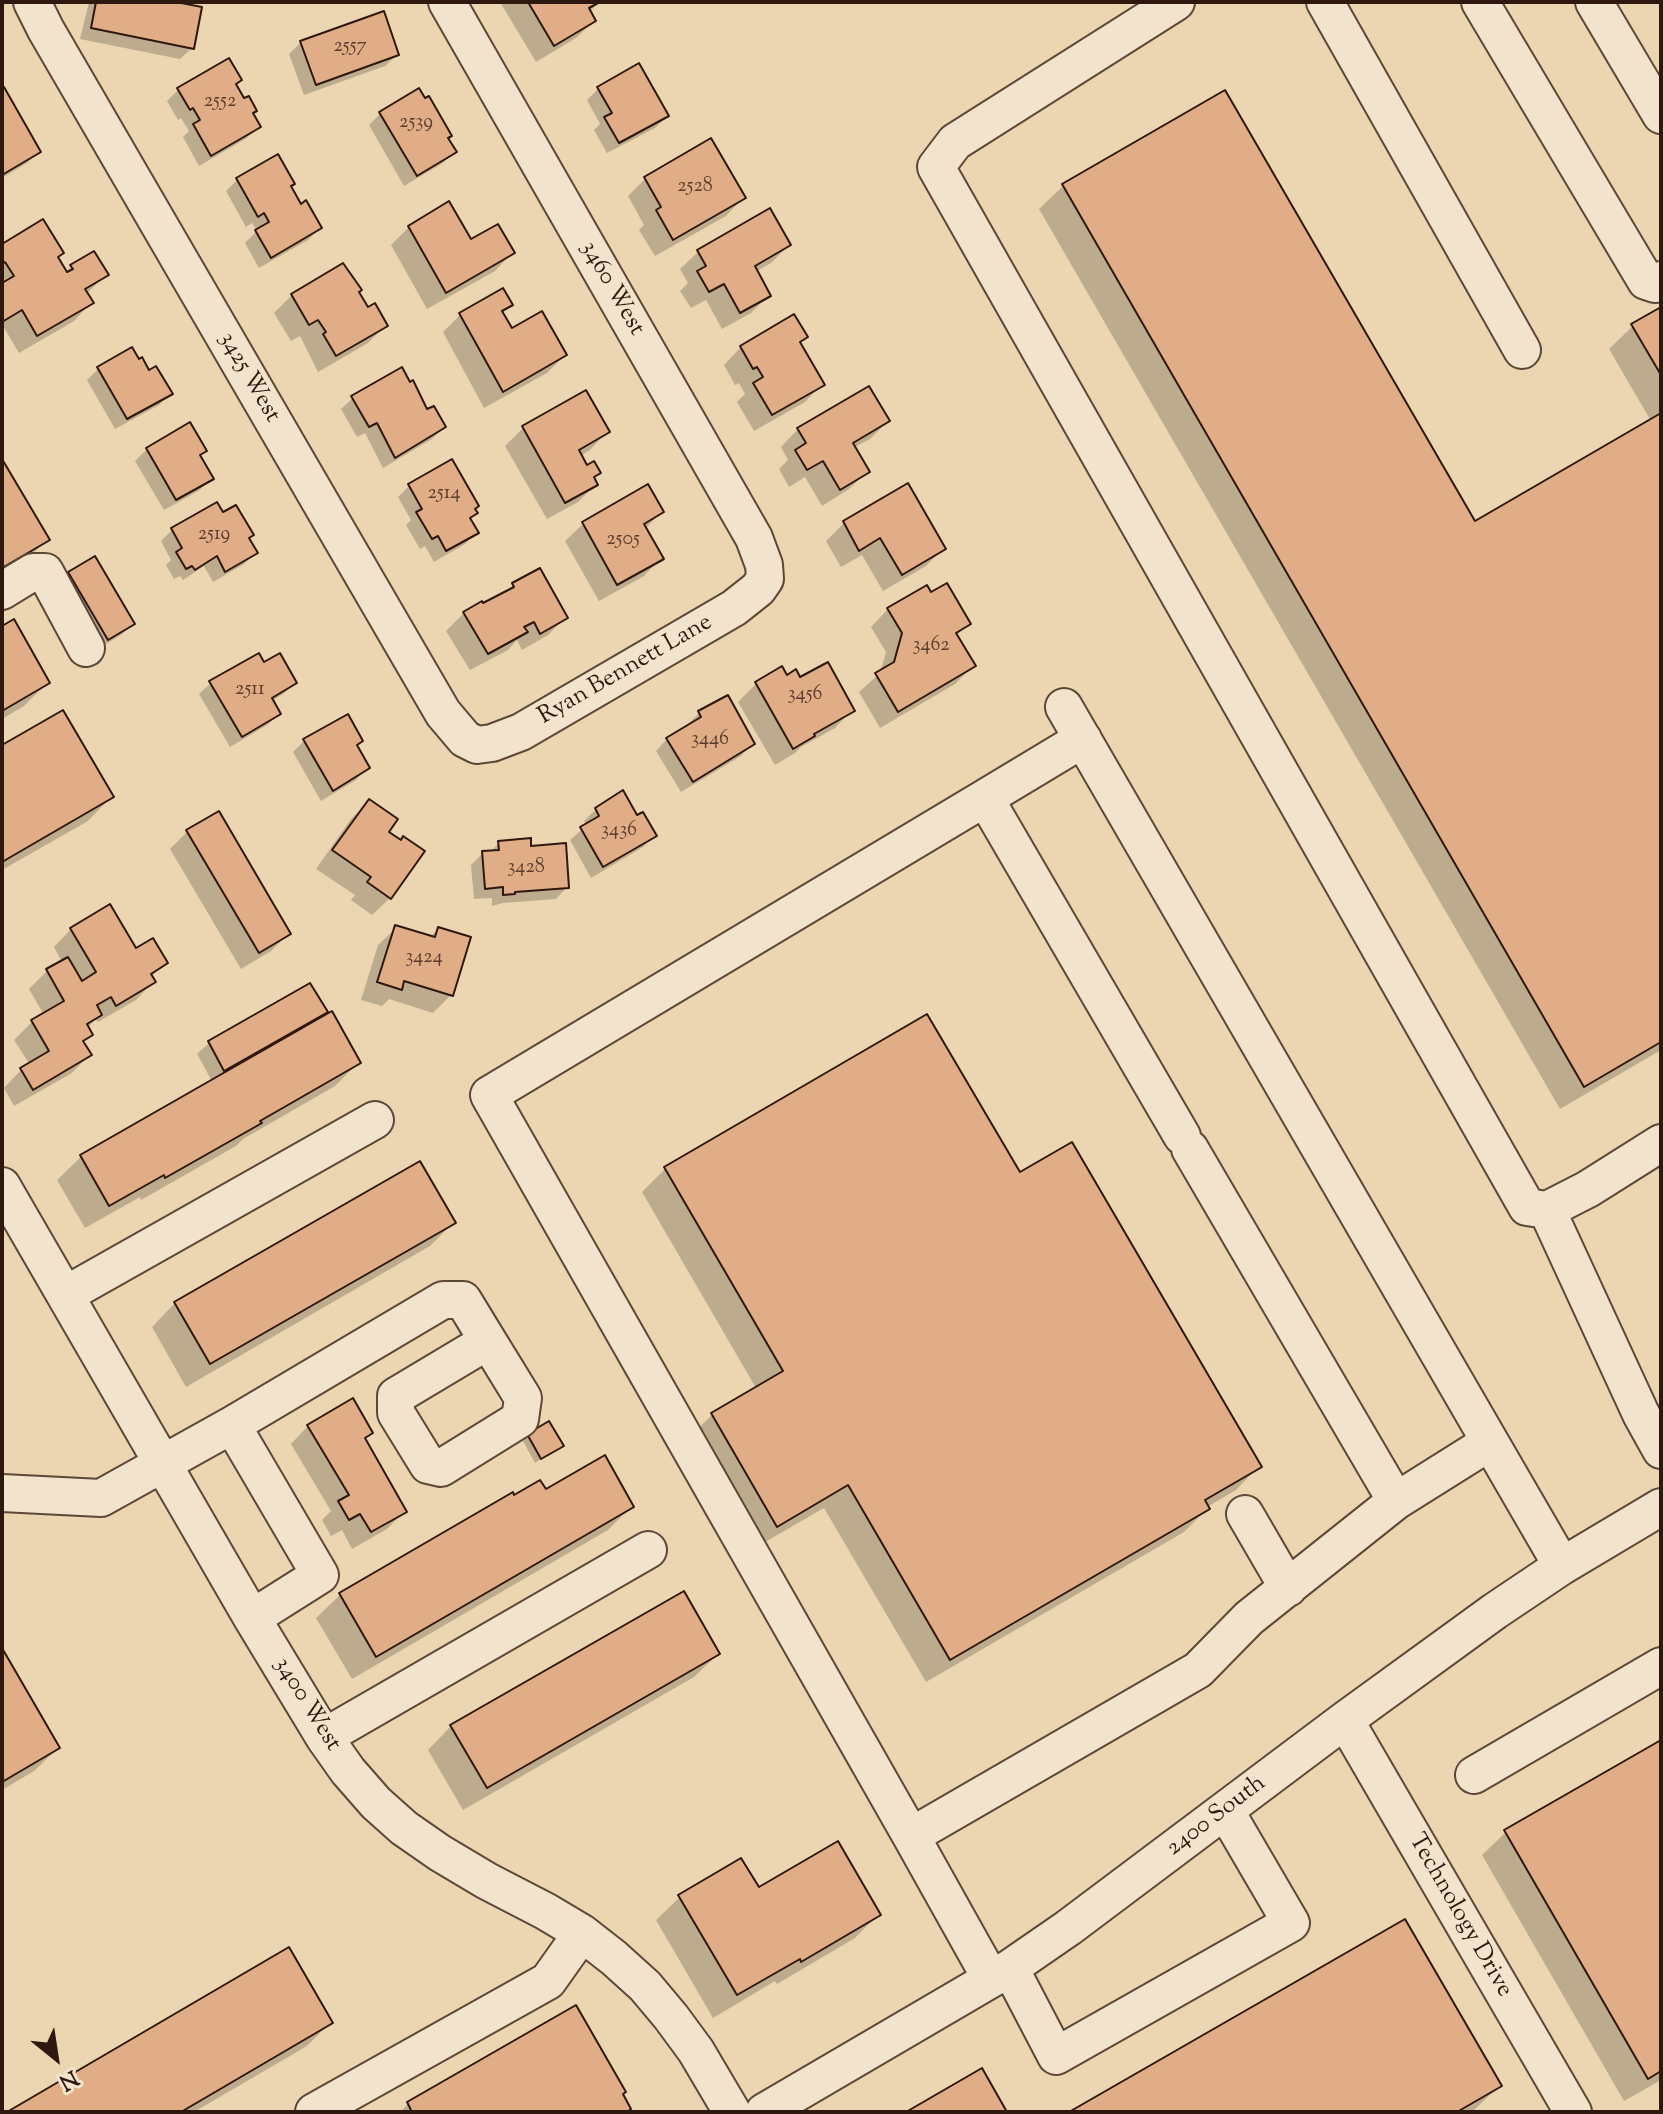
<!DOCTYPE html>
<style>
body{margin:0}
#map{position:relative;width:1663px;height:2114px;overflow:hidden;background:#ebd6b1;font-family:"Sorts Mill Goudy",serif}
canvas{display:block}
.frame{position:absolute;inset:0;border:4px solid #2e170e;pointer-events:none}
.north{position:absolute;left:16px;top:2018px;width:80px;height:80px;-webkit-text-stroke:6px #f2e4cc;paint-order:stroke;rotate:150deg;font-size:22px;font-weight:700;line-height:32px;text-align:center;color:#2e170e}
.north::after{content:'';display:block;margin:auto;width:28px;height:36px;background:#2e170e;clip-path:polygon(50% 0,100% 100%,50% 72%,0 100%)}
</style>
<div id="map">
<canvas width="1663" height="2114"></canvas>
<div class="frame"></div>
<div class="north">N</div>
</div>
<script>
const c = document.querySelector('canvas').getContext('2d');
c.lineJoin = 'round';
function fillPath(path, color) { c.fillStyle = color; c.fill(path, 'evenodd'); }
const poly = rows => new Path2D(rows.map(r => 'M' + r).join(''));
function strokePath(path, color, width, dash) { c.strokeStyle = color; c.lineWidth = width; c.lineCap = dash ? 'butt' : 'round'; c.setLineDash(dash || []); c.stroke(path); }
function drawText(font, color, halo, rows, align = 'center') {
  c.font = font + ' "Sorts Mill Goudy",serif'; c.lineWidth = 7; c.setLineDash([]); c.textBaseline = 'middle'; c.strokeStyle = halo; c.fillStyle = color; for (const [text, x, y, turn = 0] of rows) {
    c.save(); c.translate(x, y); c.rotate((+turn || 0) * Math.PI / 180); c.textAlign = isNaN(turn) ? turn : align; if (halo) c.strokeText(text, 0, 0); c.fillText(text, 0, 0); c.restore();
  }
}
const shadow = poly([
 [89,2,167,2,192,48,180,59,80,39],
 [500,2,599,2,589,12,594,21,576,38,536,62],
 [301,42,397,55,385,66,304,95,289,54],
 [234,85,259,126,247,138,199,166,183,137,189,131,181,118,178,120,167,101,178,90],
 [598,89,667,116,655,128,607,153,594,130,600,124,587,100],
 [2,90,38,152,27,163,2,178],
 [1224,93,1474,524,1651,421,1609,349,1633,326,1661,309,1661,1050,1560,1109,1039,209,1063,186],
 [424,101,454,152,443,163,404,186,369,125,380,114],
 [645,179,743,198,726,216,655,256,639,230,644,225,628,196],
 [237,180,289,187,300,206,320,228,308,240,259,268,245,243,257,231,252,223,246,227,226,191],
 [409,227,470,242,512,253,495,271,427,309,391,245],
 [789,245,771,263,755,272,769,295,751,313,722,329,706,300,691,308,680,291,688,283,680,269,698,252],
 [2,246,56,258,65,273,71,267,94,254,106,275,86,294,91,303,74,321,19,353,3,326,2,327],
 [292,295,367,310,385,326,368,343,318,372,300,336,291,341,274,313],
 [511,304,502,313,511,330,565,355,547,373,484,408,443,332,461,314],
 [805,337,799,344,822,384,805,402,754,431,737,402,745,394,739,383,735,385,724,365,741,347],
 [99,368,148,373,170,394,159,405,115,429,87,380],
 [585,393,607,432,590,450,580,456,586,468,599,473,593,479,596,484,578,502,547,519,505,446,523,428],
 [353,398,427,412,444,427,432,439,383,468,365,433,357,437,341,409],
 [888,421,870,439,853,448,867,472,849,489,822,506,805,477,789,487,779,469,788,460,781,447,798,429],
 [189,425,204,451,199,457,211,478,200,490,164,510,135,461,147,449],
 [2,462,47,539,24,563,2,575],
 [409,486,473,510,468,519,476,533,465,544,434,562,425,546,420,549,406,525,411,520,398,497],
 [647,487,662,511,645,529,661,558,644,576,599,601,565,541,583,524],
 [844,523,943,549,926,566,883,591,862,555,841,567,826,541],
 [172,530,247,539,255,553,244,564,213,582,204,566,183,580,180,576,174,579,166,565,171,560,161,541],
 [69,574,132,624,121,635,96,650,58,585],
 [513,585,566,617,548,635,522,650,517,640,508,650,470,670,446,631,464,613,483,606,504,594],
 [930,595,968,624,956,636,973,666,955,684,880,728,859,692,880,673,886,652,871,627,888,609],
 [2,628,48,682,24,706,2,719],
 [264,665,295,683,283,694,272,701,279,714,267,725,230,747,199,694,211,683],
 [781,669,786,677,799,680,852,710,835,728,801,747,795,753,775,765,738,702,756,684],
 [699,713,752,744,741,756,681,792,656,751,667,739,689,726,688,724],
 [304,741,356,746,367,768,356,780,321,801,293,752],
 [2,748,111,797,88,821,2,870],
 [369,801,386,832,390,898,372,915,351,900,355,895,316,869,351,819],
 [596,809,637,818,655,835,643,847,591,878,570,840,587,825,584,821],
 [187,832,289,933,271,951,241,969,170,849],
 [499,843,529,848,567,887,556,899,503,903,492,906,492,898,474,899,471,865,483,853,489,853],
 [396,928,430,937,438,929,451,995,433,1013,389,999,382,1006,361,1000,378,945],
 [71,929,165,963,151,977,153,982,136,1000,98,1022,96,1019,87,1028,91,1035,82,1043,89,1055,72,1073,14,1106,4,1088,21,1070,30,1065,14,1040,32,1022,44,1015,29,989,47,971,62,962,54,947],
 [310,985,325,1012,316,1020,359,1062,335,1086,243,1139,236,1146,141,1200,140,1197,85,1228,57,1180,81,1157,212,1081,197,1054,209,1043],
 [665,1169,1019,1175,1259,1466,1236,1490,1207,1507,1208,1508,1184,1532,926,1682,824,1508,753,1549,688,1438,712,1415,756,1388,642,1192],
 [453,1223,430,1246,186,1387,152,1327,175,1303],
 [549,1424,561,1445,535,1463,523,1441],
 [308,1426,371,1432,364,1439,405,1511,387,1529,352,1549,342,1530,331,1536,322,1520,331,1511,291,1444],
 [545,1492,632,1506,608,1530,352,1679,316,1618,340,1595,512,1495],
 [2,1652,58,1748,34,1771,2,1790],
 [718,1654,694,1677,463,1810,428,1750,451,1726],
 [1661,1742,1661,2080,1624,2101,1482,1855,1506,1832],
 [758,1890,878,1915,855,1938,777,1984,775,1981,713,2018,656,1920,680,1897],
 [575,2008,620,2094,626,2112,400,2112,408,2104],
 [331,2022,307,2046,194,2112,11,2112],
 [1499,2086,1472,2112,1073,2112]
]);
const building = poly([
 [96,2,176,2,202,7,194,49,91,28,96,2],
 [528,2,600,2,589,8,596,21,554,46,528,2],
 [384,11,399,55,316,85,300,41,384,11],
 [229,58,242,80,236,84,244,98,249,96,257,111,253,113,261,127,211,156,193,124,200,120,193,108,190,110,177,88,229,58],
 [639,63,669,116,619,143,604,117,612,113,597,87,639,63],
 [4,87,41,152,2,175,2,88,4,87],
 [419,88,425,98,429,96,452,136,448,138,457,152,417,176,379,112,419,88],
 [1225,90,1475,521,1661,413,1661,1042,1584,1087,1062,184,1225,90],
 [711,138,746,198,673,240,656,210,661,207,644,177,711,138],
 [278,154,295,184,291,186,301,204,306,200,322,228,271,258,255,230,269,222,264,213,258,217,236,178,278,154],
 [449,201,471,239,498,224,515,253,446,293,408,226,449,201],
 [770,208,791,245,755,266,771,296,740,313,724,284,709,292,697,271,706,266,697,250,770,208],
 [43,219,64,253,58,257,67,272,73,269,70,265,94,251,109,275,85,289,94,303,37,336,22,310,2,322,2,283,14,276,5,262,2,264,2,244,43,219],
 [343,263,362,290,359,292,368,307,375,303,388,326,336,356,323,334,326,332,318,320,309,325,291,294,343,263],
 [503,288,513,305,502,311,512,328,542,311,567,355,503,392,459,313,503,288],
 [1661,307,1661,375,1631,324,1661,307],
 [794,314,808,337,800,342,825,385,772,415,753,383,763,377,757,367,753,369,740,346,794,314],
 [132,347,139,359,142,357,149,370,156,366,173,394,127,419,97,367,132,347],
 [402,367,410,382,413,380,427,409,434,406,446,427,395,458,377,423,369,427,351,396,402,367],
 [869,386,890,421,853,443,870,472,840,490,823,461,807,470,795,450,806,443,797,428,869,386],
 [586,390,610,432,579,450,587,465,594,461,601,473,594,477,598,485,565,503,522,426,586,390],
 [190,422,207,451,200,455,214,479,176,500,146,448,190,422],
 [2,459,50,540,2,568,2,459],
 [452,459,479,506,475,509,478,513,470,518,479,533,446,551,438,536,432,539,416,512,422,509,408,484,452,459],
 [908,483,946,549,902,575,880,538,859,551,843,521,908,483],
 [648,484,664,512,644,524,664,559,617,585,582,522,648,484],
 [217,502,223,512,236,505,254,535,249,538,258,553,225,572,217,556,195,570,192,566,186,569,176,552,182,548,171,528,217,502],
 [95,556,135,624,108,640,68,572,95,556],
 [540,568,568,618,540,634,534,622,524,627,528,632,488,654,463,612,482,601,483,603,514,587,512,583,540,568],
 [947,583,971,624,956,633,976,666,898,712,875,673,894,662,902,633,887,608,927,585,931,592,947,583],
 [14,619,50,683,2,711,2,626,14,619],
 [259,653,264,662,280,653,297,683,272,698,281,714,242,737,209,681,259,653],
 [828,662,855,711,814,734,815,736,793,749,755,682,782,666,787,675,796,669,800,677,828,662],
 [728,695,755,744,693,782,666,738,701,717,698,711,728,695],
 [63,710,114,797,2,862,2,745,63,710],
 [348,714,363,741,357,745,370,768,333,791,303,739,348,714],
 [623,790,637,815,643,812,657,836,603,867,580,827,599,816,595,808,623,790],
 [369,799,398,819,389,832,401,840,403,836,425,851,391,899,367,882,371,877,332,850,369,799],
 [219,811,291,934,259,953,186,830,219,811],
 [531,838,531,846,566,843,569,888,515,892,515,894,503,895,503,887,485,889,482,851,499,850,498,841,531,838],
 [110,904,136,948,153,938,168,963,151,974,156,982,116,1006,111,997,97,1005,102,1015,87,1024,93,1035,83,1041,92,1055,33,1090,20,1068,49,1051,31,1020,64,1001,46,969,68,957,82,981,96,972,70,928,110,904],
 [395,925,435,937,438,927,471,937,453,996,404,981,402,990,377,982,395,925],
 [310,983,328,1012,224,1071,208,1041,310,983],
 [332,1011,361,1063,260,1121,262,1123,165,1178,164,1175,109,1206,80,1155,332,1011],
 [927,1014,1020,1172,1072,1142,1262,1467,1205,1500,1210,1509,950,1660,848,1485,777,1527,711,1413,783,1371,664,1167,927,1014],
 [420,1161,456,1223,210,1364,174,1302,420,1161],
 [353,1398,373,1433,365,1438,407,1512,371,1532,360,1514,349,1520,338,1501,349,1495,307,1425,353,1398],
 [549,1421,564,1446,541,1459,527,1434,549,1421],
 [605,1455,634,1507,376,1657,339,1593,513,1492,514,1495,540,1480,546,1489,605,1455],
 [684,1591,720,1654,487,1788,450,1725,684,1591],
 [2,1648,60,1748,2,1782,2,1648],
 [1661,1740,1661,2071,1648,2079,1504,1830,1661,1740],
 [838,1841,881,1915,801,1962,800,1959,737,1995,678,1895,741,1858,759,1887,838,1841],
 [1405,1919,1502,2086,1457,2112,1069,2112,1405,1919],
 [289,1947,333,2023,181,2112,7,2112,289,1947],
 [576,2005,626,2092,623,2094,631,2109,627,2112,412,2112,407,2102,576,2005],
 [982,2068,1007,2112,906,2112,982,2068]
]);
const minor = poly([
 [32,2,46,30,443,713,465,739,477,745,492,743,521,732,734,608,758,589,765,579,764,565,754,538,447,2],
 [1176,2,955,142,936,167,1527,1207,1547,1210,1588,1189,1661,1143],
 [1325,2,1522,350],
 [1480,2,1646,281,1655,284,1661,280],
 [1594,2,1661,115],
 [2,591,33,572,45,572,86,648],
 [1064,707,1562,1566],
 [985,798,1083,739],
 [1190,1149,1396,1501,1490,1442],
 [2,1186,252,1618,324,1737,348,1771,376,1803,404,1828,440,1853,487,1881,545,1911,582,1933,614,1958,645,1986,671,2017,696,2051,732,2112],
 [1547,1210,1641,1414,1661,1450],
 [65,1295,375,1120],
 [232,1425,443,1300,463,1300,488,1341,523,1398,520,1419,441,1468,428,1465,396,1413,396,1396,488,1341],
 [2,1493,101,1498,232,1425,320,1575,252,1618],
 [1245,1514,1288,1588],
 [1345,1720,1573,2112],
 [324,1737,648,1550],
 [1474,1775,1661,1666],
 [911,1836,1198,1670,1249,1618,1396,1501],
 [1010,1968,1056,2056,1291,1923,1225,1810],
 [991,1979,911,1836,489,1095,985,798,1182,1136],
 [314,2112,548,1981,582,1933],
 [764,2112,1010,1968,1068,1928,1345,1720,1495,1611,1562,1566,1661,1507]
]);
const numberNames = [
 ["2557",350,48],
 ["2552",220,103],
 ["2539",416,124],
 ["2528",695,188],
 ["2514",444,495],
 ["2519",214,536],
 ["2505",623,541],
 ["3462",931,647],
 ["2511",250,691],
 ["3456",805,696],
 ["3446",710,741],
 ["3436",619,832],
 ["3428",526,869],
 ["3424",424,959]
];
const streetNames = [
 ["3460 West",611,289,60],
 ["3425 West",248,378,60],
 ["Ryan Bennett Lane",626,671,-30],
 ["3400 West",306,1705,58],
 ["2400 South",1217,1817,-37],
 ["Technology Drive",1459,1916,60]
];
fillPath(shadow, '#0003');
fillPath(building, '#e1ad86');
strokePath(building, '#2e170e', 2);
strokePath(minor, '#5d4737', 40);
strokePath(minor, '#f2e4cc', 36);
drawText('20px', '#5b3c2c', null, numberNames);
drawText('24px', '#2e170e', '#f2e4cc', streetNames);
</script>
